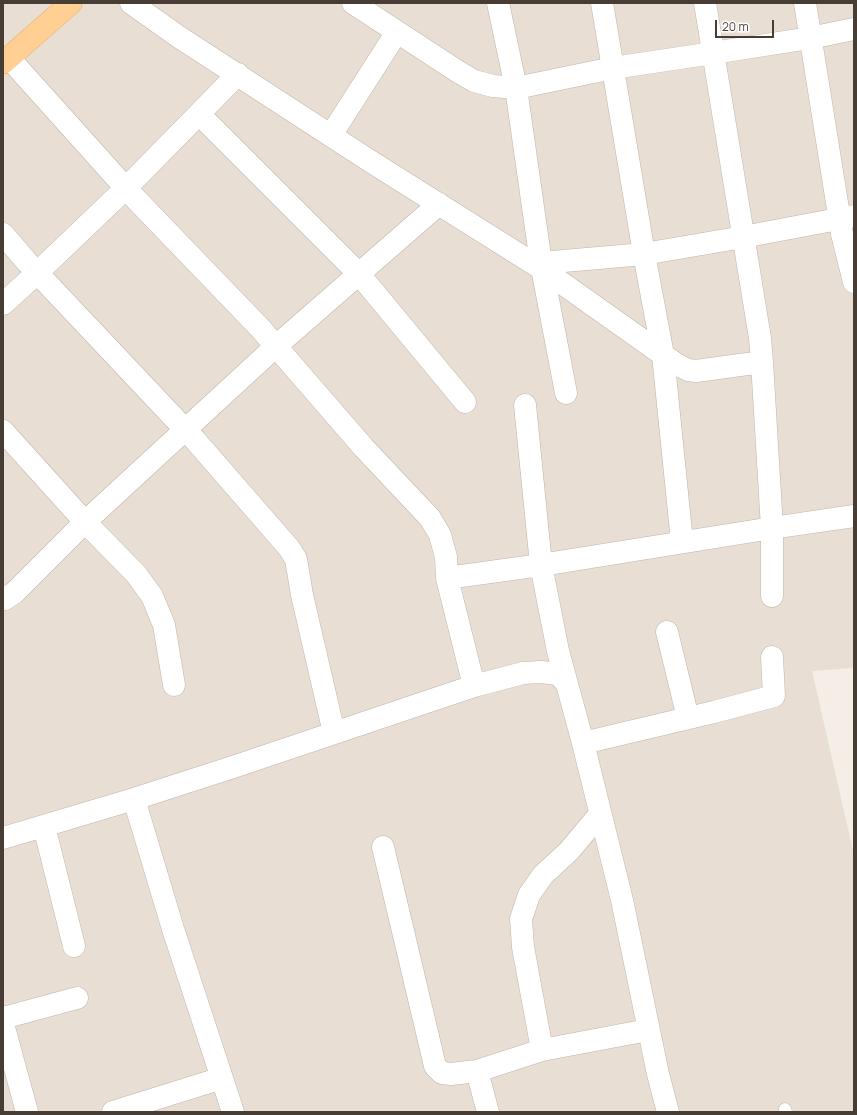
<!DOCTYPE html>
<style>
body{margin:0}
#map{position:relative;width:857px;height:1115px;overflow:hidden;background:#f4eee6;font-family:Manrope,sans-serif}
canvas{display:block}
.frame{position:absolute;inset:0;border:4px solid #473d34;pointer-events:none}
.scale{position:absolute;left:715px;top:20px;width:59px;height:18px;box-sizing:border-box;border:2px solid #473d34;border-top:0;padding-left:5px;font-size:12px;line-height:14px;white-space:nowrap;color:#473d34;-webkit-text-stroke:3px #fff;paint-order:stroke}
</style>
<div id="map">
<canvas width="857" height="1115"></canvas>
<div class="frame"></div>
<div class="scale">20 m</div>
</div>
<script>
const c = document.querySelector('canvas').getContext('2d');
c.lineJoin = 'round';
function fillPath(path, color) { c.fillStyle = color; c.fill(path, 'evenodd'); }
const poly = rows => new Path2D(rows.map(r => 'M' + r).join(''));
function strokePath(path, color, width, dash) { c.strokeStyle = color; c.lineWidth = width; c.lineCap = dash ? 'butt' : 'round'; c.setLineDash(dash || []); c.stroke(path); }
const residential = poly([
 [3,3,854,3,854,668,812,671,854,855,854,1112,3,1112]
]);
const lane = poly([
 [785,1109,786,1112]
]);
const street = poly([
 [131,3,179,37,370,161,542,269,676,364,688,370,696,371,762,362,760,338,705,3],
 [353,3,457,71,474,81,493,86,516,88,613,68,713,53,810,38,854,29],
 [498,3,516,88,541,263,566,393],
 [602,3,644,254,663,355,682,542],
 [805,3,842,234,854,282],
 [9,58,131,194,261,329,364,448,430,518,440,535,446,557,447,578,474,686],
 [199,114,359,274,465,402],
 [331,135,397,32],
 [3,234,27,262,195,440,289,548,296,559,302,595,334,733],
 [541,263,644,254,743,237,854,216],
 [3,304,37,273,126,188,238,74],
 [762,362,772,528,772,596],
 [525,405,541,565,558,651,567,684],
 [3,431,85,522,136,574,152,596,164,625,174,685],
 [447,578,541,565,772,528,854,516],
 [3,599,5,599,14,593,85,522,275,347,439,204],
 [667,632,688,718],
 [583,743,714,712,774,696,772,657],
 [134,799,173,929,233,1112],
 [44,826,74,946],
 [3,838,134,799,233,767,474,686,523,673,541,672,558,674,567,684,583,743,622,900,658,1074,668,1112],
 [383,847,435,1066,442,1073,451,1074,477,1071],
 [3,1018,77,998],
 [3,1024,27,1112],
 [542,1050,523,947,521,919,529,895,543,875,569,851,600,814],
 [113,1112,222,1078],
 [488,1112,477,1071,542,1050,648,1030]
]);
const primary = poly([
 [3,63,71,3]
]);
fillPath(residential, '#e9ded3');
strokePath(lane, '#c0b4a8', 13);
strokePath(street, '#c0b4a8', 23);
strokePath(primary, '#edaa5b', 23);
strokePath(lane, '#fff', 12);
strokePath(street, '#fff', 22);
strokePath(primary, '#ffcf94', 22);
</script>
